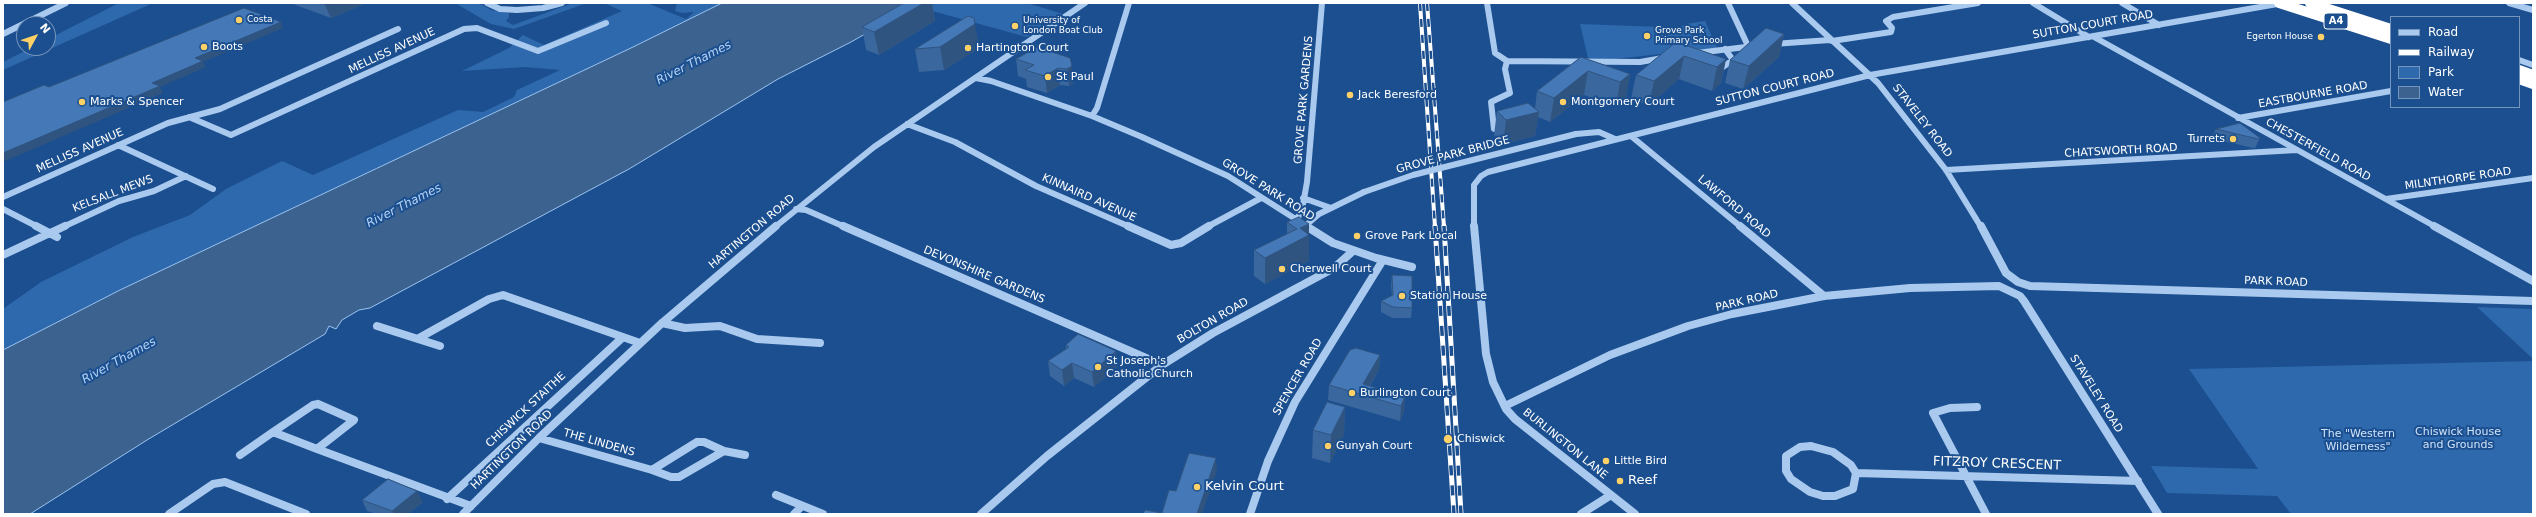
<!DOCTYPE html>
<style>
body{margin:0}
#map{position:relative;width:2536px;height:517px;overflow:hidden;background:#1b4f8f;font-family:"DejaVu Sans",sans-serif}
canvas{display:block}
.frame{position:absolute;inset:0;border:4px solid #fff;pointer-events:none}
.legend{position:absolute;left:2390px;top:16px;width:130px;height:92px;box-sizing:border-box;background:#1b4f8f;border:1px solid #7695bc;margin:0;padding:5px 7px;list-style:none;font-size:12px;color:#fff}
.legend li{display:flex;align-items:center;gap:8px;height:20px}
.legend b{width:20px;border:1px solid #7695bc}
.north{position:absolute;left:16px;top:16px;width:40px;height:40px;box-sizing:border-box;background:#1b4f8f;border:1px solid #7695bc;border-radius:50%;rotate:50deg;font-size:11px;font-weight:700;line-height:16px;text-align:center;color:#fff}
.north::after{content:'';display:block;margin:auto;width:14px;height:18px;background:#ffd166;clip-path:polygon(50% 0,100% 100%,50% 72%,0 100%)}
</style>
<div id="map">
<canvas width="2536" height="517"></canvas>
<div class="frame"></div>
<ul class="legend">
<li><b style="height:5px;background:#a9c9ee"></b>Road</li>
<li><b style="height:5px;background:#fff"></b>Railway</li>
<li><b style="height:11px;background:#2e69ad"></b>Park</li>
<li><b style="height:11px;background:#3c6290"></b>Water</li>
</ul>
<div class="north">N</div>
</div>
<script>
const c = document.querySelector('canvas').getContext('2d');
c.lineJoin = 'round';
function fillPath(path, color) { c.fillStyle = color; c.fill(path, 'evenodd'); }
const poly = rows => new Path2D(rows.map(r => 'M' + r).join(''));
function strokePath(path, color, width, dash) { c.strokeStyle = color; c.lineWidth = width; c.lineCap = dash ? 'butt' : 'round'; c.setLineDash(dash || []); c.stroke(path); }
function drawText(font, color, halo, rows, align = 'center') {
  c.font = font + ' "DejaVu Sans",sans-serif'; c.lineWidth = 4; c.setLineDash([]); c.textBaseline = 'middle'; c.strokeStyle = halo; c.fillStyle = color; for (const [text, x, y, turn = 0] of rows) {
    c.save(); c.translate(x, y); c.rotate((+turn || 0) * Math.PI / 180); c.textAlign = isNaN(turn) ? turn : align; if (halo) c.strokeText(text, 0, 0); c.fillText(text, 0, 0); c.restore();
  }
}
const green = poly([
 [119,3,153,3,3,70,3,62,31,48,48,48,48,39],
 [455,3,479,3,491,10,509,13,509,17,506,21,513,25,573,3,587,3,514,29,491,24],
 [604,3,647,3,686,19,694,12,682,13,675,11,677,3,722,3,633,47,120,290,3,350,3,309,41,282,133,237,190,215,226,189,282,161,313,175,458,110,483,112,514,97,517,90,560,70,525,67,462,71,509,48,523,35,544,45,622,11],
 [919,3,1027,3,1063,14,1027,37,914,6],
 [1705,21,1717,48,1595,61,1588,58,1580,24,1662,27,1665,34,1686,24],
 [2477,307,2533,309,2533,359],
 [2533,361,2533,514,2291,514,2277,496,2167,493,2151,466,2258,469,2189,369]
]);
const water = poly([
 [722,3,919,3,851,42,778,79,629,169,370,308,359,310,342,320,336,329,329,326,325,334,147,440,30,514,3,514,3,350,120,290,633,47,722,3]
]);
const minorFar1 = poly([
 [487,3,500,9,517,10,543,8,562,3],
 [1487,3,1495,53,1507,61,1640,62,1663,58],
 [1728,3,1748,46],
 [1792,3,1878,83,1946,170,1981,227],
 [2033,3,2089,37],
 [2122,3,2159,25],
 [2509,3,2533,10],
 [3,34,66,3],
 [2094,37,2436,227],
 [1832,41,1891,32,1892,28,1886,21,1893,17,1978,3],
 [1773,44,1830,40],
 [1697,53,1754,46],
 [2519,60,2533,65],
 [1717,71,1733,60,1725,49],
 [976,78,991,81,1092,116,1142,137,1228,176,1308,227],
 [1092,116,1097,108,1129,3],
 [189,117,231,135,464,29,477,28,538,51,606,23],
 [2238,118,2391,91],
 [907,124,955,142,1036,186,1130,227],
 [1494,129,1491,102,1510,93,1505,69,1507,61],
 [1576,134,1599,132,1615,139],
 [1631,136,1741,227],
 [118,145,213,189],
 [1946,170,2297,150],
 [3,197,168,123,220,109,398,29],
 [1303,198,1331,208],
 [2386,199,2533,178],
 [3,209,38,227],
 [796,209,806,210,845,227],
 [1296,221,1302,210,1307,182,1322,3],
 [1305,226,1319,214,1364,192],
 [63,227,119,201,154,191,186,176],
 [775,227,874,147,1085,3],
 [1207,227,1261,198],
 [1474,227,1474,185,1481,176,1488,172,1870,75,2283,3]
]);
const minor = poly([
 [36,226,57,237],
 [843,226,1162,365],
 [1128,226,1171,245,1181,243,1209,226],
 [1306,226,1333,243,1376,258,1412,267],
 [1474,226,1486,354,1493,382,1506,409,1515,419,1635,514],
 [1740,226,1824,296],
 [1981,226,2006,273,2018,282,2030,286,2533,301],
 [2434,226,2533,281],
 [3,255,65,226],
 [662,323,685,328,720,326,757,339,820,343],
 [377,326,440,346],
 [419,338,489,299,503,295,640,343],
 [318,404,354,420,317,449,273,432,313,405,318,404],
 [1505,406,1610,355,1688,326,1732,314,1824,296,1910,288,1999,286,2020,296,2024,301,2158,514],
 [1977,407,1950,408,1933,413,1986,514],
 [539,438,652,470],
 [697,442,704,442,724,451,679,477,671,477,652,470,697,442],
 [1811,446,1833,452,1851,465,1856,473,1853,489,1835,496,1823,496,1810,492,1791,479,1786,471,1786,456,1800,447,1811,446],
 [317,449,471,506],
 [724,451,745,455],
 [240,455,273,432],
 [1856,473,2138,481],
 [776,495,823,514],
 [447,499,622,338],
 [169,514,213,484,225,482,306,514],
 [463,514,539,438,662,323,776,226],
 [794,514,802,506],
 [981,514,1047,456,1162,365,1213,333,1334,268,1353,251],
 [1250,514,1268,461,1295,402,1383,260],
 [1581,514,1611,495]
]);
const highway = poly([
 [2279,3,2391,39],
 [2310,3,2391,29],
 [2519,70,2533,75],
 [2519,79,2533,84]
]);
const railFar1 = poly([
 [1420,3,1435,227],
 [1427,3,1444,227]
]);
const rail = poly([
 [1435,226,1454,514],
 [1444,226,1461,514]
]);
const minorBridge = poly([
 [1364,192,1413,175,1576,134]
]);
const wall = poly([
 [290,3,361,3,362,5,331,18],
 [906,3,932,3,935,21,879,55,866,50,862,27],
 [968,16,979,48,944,70,919,72,915,49],
 [1784,34,1779,57,1743,89,1725,83,1730,60],
 [1676,42,1726,59,1721,83,1712,91,1679,79,1649,105,1631,99,1636,75],
 [1581,57,1630,74,1626,98,1616,106,1584,95,1550,122,1538,117,1535,136,1503,144,1494,135,1497,111,1535,108,1537,91],
 [1070,58,1074,83,1069,86,1060,85,1047,93,1027,87,1026,79,1018,76,1016,59],
 [2216,129,2260,138,2255,148,2253,148,2211,138],
 [1287,222,1309,234,1309,261,1265,284,1254,276,1254,250,1287,234],
 [1392,275,1412,308,1411,318,1392,318,1381,312,1381,301,1392,296,1391,285],
 [1066,345,1116,351,1118,366,1094,387,1074,378,1064,386,1050,376,1048,361,1066,349],
 [1380,355,1379,370,1370,386,1405,396,1404,411,1400,421,1328,400,1329,385],
 [1345,407,1344,434,1330,463,1312,458,1313,430],
 [362,500,423,502,408,514,377,514,367,511]
]);
const shadedWall = poly([
 [324,3,361,3,362,5,331,18],
 [924,3,932,3,935,21,879,55,874,32],
 [281,22,283,28,203,62,206,67,160,87,163,93,3,162,3,153,152,83,195,58],
 [975,24,979,48,944,70,940,47],
 [1784,34,1779,57,1743,89,1749,66],
 [1684,56,1679,79,1649,105,1654,81],
 [1726,59,1721,83,1712,91,1717,67],
 [1072,66,1074,83,1069,86,1067,69],
 [1058,68,1060,85,1047,93,1045,76],
 [1588,71,1584,95,1550,122,1554,98],
 [1630,74,1626,98,1616,106,1620,82],
 [1539,112,1535,136,1503,144,1506,120],
 [1309,224,1309,261,1265,284,1265,258,1300,228],
 [1116,351,1118,366,1094,387,1092,372],
 [1380,355,1379,370,1364,395,1363,384],
 [1072,363,1074,378,1064,386,1062,370],
 [1405,396,1404,411,1400,421,1401,406],
 [1345,407,1344,434,1330,463,1331,435],
 [1216,458,1217,471,1202,514,1197,514],
 [417,491,423,502,408,514,394,514,392,511]
]);
const building = poly([
 [906,3,924,3,874,32,862,27,902,4,906,3],
 [244,8,281,22,195,58,203,61,152,83,160,86,3,153,3,102,44,85,49,87,244,8],
 [968,16,974,18,975,24,940,47,915,49,968,16],
 [1766,28,1784,34,1749,66,1730,60,1766,28],
 [1676,42,1726,59,1717,67,1684,56,1654,81,1636,75,1676,42],
 [1037,47,1070,58,1072,66,1067,69,1058,68,1045,76,1025,70,1034,65,1016,59,1037,47],
 [1581,57,1630,74,1620,82,1588,71,1554,98,1537,91,1581,57],
 [1528,103,1539,112,1506,120,1497,111,1528,103],
 [2240,123,2260,138,2258,139,2216,129,2240,123],
 [1299,217,1309,224,1300,228,1309,235,1265,258,1254,250,1297,229,1287,222,1299,217],
 [1392,275,1412,276,1412,308,1393,307,1381,301,1393,295,1392,275],
 [1078,334,1116,351,1092,372,1072,363,1062,370,1048,361,1069,347,1066,345,1078,334],
 [1356,348,1380,355,1363,384,1405,396,1401,406,1329,385,1350,350,1356,348],
 [1327,402,1345,407,1331,435,1313,430,1327,402],
 [1189,453,1216,458,1197,514,1143,514,1145,510,1162,513,1169,490,1176,491,1189,453],
 [388,479,417,491,392,511,362,500,388,479]
]);
const markers = [
 [239,20,4,"#ffd166"],
 [1015,26,4,"#ffd166"],
 [1647,36,4,"#ffd166"],
 [2321,37,4,"#ffd166"],
 [204,47,4,"#ffd166"],
 [968,48,4,"#ffd166"],
 [1048,77,4,"#ffd166"],
 [1350,95,4,"#ffd166"],
 [82,102,4,"#ffd166"],
 [1563,102,4,"#ffd166"],
 [2233,139,4,"#ffd166"],
 [1357,236,4,"#ffd166"],
 [1282,269,4,"#ffd166"],
 [1402,296,4,"#ffd166"],
 [1098,367,4,"#ffd166"],
 [1352,393,4,"#ffd166"],
 [1448,439,5,"#ffd166"],
 [1328,446,4,"#ffd166"],
 [1606,461,4,"#ffd166"],
 [1620,481,4,"#ffd166"],
 [1197,487,4,"#ffd166"]
];
const farPoinames = [
 ["Costa",247,20],
 ["University of",1023,21],
 ["London Boat Club",1023,31],
 ["Grove Park",1655,31],
 ["Primary School",1655,41],
 ["Egerton House",2313,37,"right"]
];
const shields = [
 [2336,21,24]
];
const shieldNames = [
 ["A4",2336,21]
];
const streetNames = [
 ["SUTTON COURT ROAD",2093,25,-10],
 ["MELLISS AVENUE",392,51,-25],
 ["SUTTON COURT ROAD",1775,88,-14],
 ["EASTBOURNE ROAD",2313,95,-10],
 ["GROVE PARK GARDENS",1304,100,-85],
 ["STAVELEY ROAD",1922,121,52],
 ["CHESTERFIELD ROAD",2318,150,29],
 ["MELLISS AVENUE",80,151,-24],
 ["CHATSWORTH ROAD",2121,151,-3],
 ["GROVE PARK BRIDGE",1453,155,-15],
 ["MILNTHORPE ROAD",2458,179,-8],
 ["GROVE PARK ROAD",1268,190,32],
 ["KELSALL MEWS",113,194,-21],
 ["KINNAIRD AVENUE",1089,198,24],
 ["LAWFORD ROAD",1734,207,40],
 ["HARTINGTON ROAD",752,232,-40],
 ["DEVONSHIRE GARDENS",984,275,23],
 ["PARK ROAD",2276,282,2],
 ["PARK ROAD",1747,301,-13],
 ["BOLTON ROAD",1213,321,-30],
 ["SPENCER ROAD",1298,377,-60],
 ["STAVELEY ROAD",2096,394,58],
 ["CHISWICK STAITHE",526,410,-43],
 ["THE LINDENS",599,443,16],
 ["BURLINGTON LANE",1565,444,39],
 ["HARTINGTON ROAD",512,450,-44]
];
const poiNames = [
 ["Boots",212,47],
 ["Hartington Court",976,48],
 ["St Paul",1056,77],
 ["Jack Beresford",1358,95],
 ["Marks & Spencer",90,102],
 ["Montgomery Court",1571,102],
 ["Turrets",2225,139,"right"],
 ["Grove Park Local",1365,236],
 ["Cherwell Court",1290,269],
 ["Station House",1410,296],
 ["St Joseph's",1106,361],
 ["Catholic Church",1106,374],
 ["Burlington Court",1360,393],
 ["Chiswick",1457,439],
 ["Gunyah Court",1336,446],
 ["Little Bird",1614,461]
];
const parkNames = [
 ["Chiswick House",2458,432],
 ["and Grounds",2458,445],
 ["The \"Western",2358,434],
 ["Wilderness\"",2358,447]
];
const waterNames = [
 ["River Thames",694,63,-27],
 ["River Thames",404,206,-27],
 ["River Thames",119,361,-29]
];
const nearStreetnames = [
 ["FITZROY CRESCENT",1997,464,2]
];
const nearPoinames = [
 ["Reef",1628,481],
 ["Kelvin Court",1205,487]
];
fillPath(green, '#2e69ad');
fillPath(water, '#3c6290');
strokePath(water, '#9cc4f0', 1);
strokePath(minorFar1, '#a9c9ee', 6);
strokePath(minor, '#a9c9ee', 8);
strokePath(highway, '#fff', 10);
strokePath(railFar1, '#fff', 4);
strokePath(rail, '#fff', 5);
strokePath(railFar1, '#1b4f8f', 2.5, [8]);
strokePath(rail, '#1b4f8f', 3.5, [10]);
strokePath(minorBridge, '#a9c9ee', 6);
fillPath(wall, '#3a679d');
fillPath(shadedWall, '#305480');
fillPath(building, '#4478b7');
strokePath(building, '#305480', 1);
for (const [x, y, r, color] of markers) { const dot = new Path2D(); dot.arc(x, y, r, 0, 2 * Math.PI); c.fillStyle = color; c.fill(dot); strokePath(dot, '#1b4f8f', 1.5); }
drawText('9px', '#fff', '#1b4f8f', farPoinames, 'left');
for (const [x, y, w] of shields) { const box = new Path2D(); box.roundRect(x - w / 2, y - 8, w, 16, 3); c.fillStyle = '#1b4f8f'; c.fill(box); strokePath(box, '#fff', 1); }
drawText('bold 10px', '#fff', null, shieldNames);
drawText('11px', '#fff', '#1b4f8f', streetNames);
drawText('11px', '#fff', '#1b4f8f', poiNames, 'left');
drawText('11px', '#cfe3fa', '#1b4f8f', parkNames);
drawText('italic 12px', '#b5d3f5', '#1b4f8f', waterNames);
drawText('13px', '#fff', '#1b4f8f', nearStreetnames);
drawText('13px', '#fff', '#1b4f8f', nearPoinames, 'left');
</script>
